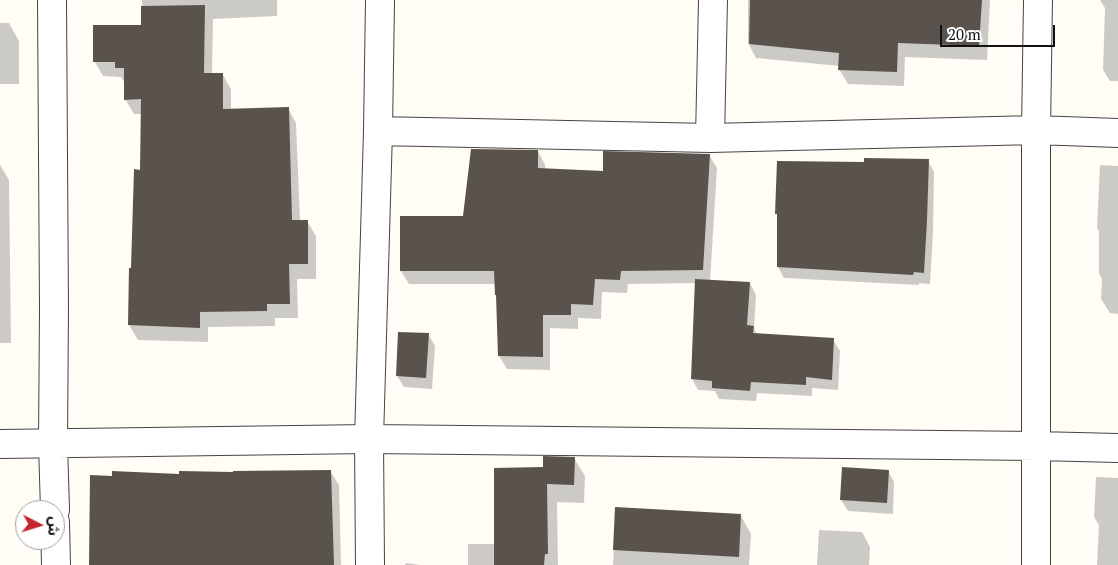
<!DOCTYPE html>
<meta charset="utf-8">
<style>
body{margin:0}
#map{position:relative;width:1118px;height:565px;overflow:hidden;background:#fffdf5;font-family:"PT Serif","Noto Sans Arabic",serif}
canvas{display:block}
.north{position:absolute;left:15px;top:500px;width:50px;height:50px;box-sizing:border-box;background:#fff;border:1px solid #a0a0a0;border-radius:50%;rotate:95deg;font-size:14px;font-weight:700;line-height:20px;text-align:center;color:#111}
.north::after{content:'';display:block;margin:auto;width:18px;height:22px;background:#c4262e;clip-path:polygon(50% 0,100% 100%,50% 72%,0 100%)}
.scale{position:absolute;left:940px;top:25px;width:115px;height:22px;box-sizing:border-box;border:2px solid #111;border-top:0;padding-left:6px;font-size:15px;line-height:18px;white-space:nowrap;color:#111;-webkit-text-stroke:4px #fff;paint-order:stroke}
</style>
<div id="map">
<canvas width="1118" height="565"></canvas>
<div class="north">ش</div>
<div class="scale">20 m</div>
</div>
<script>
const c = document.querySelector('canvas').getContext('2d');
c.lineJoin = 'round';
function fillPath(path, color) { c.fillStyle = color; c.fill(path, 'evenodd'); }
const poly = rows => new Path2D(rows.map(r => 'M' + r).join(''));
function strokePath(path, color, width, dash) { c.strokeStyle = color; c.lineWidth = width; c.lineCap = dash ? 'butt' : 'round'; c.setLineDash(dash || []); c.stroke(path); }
const shadow = poly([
 [142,0,277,0,277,16,213,19,212,75,223,75,231,89,231,110,288,108,296,123,300,221,307,221,316,236,316,279,297,279,298,318,275,318,275,326,208,327,208,342,138,340,129,325,131,269,132,269,142,171,142,114,134,114,125,99,125,83,121,77,103,76,95,62,143,27],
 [748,0,990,0,987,60,905,57,904,86,848,84,839,69,840,66,756,58,748,43],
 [1100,0,1118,0,1118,81,1110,81,1103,70,1105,8],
 [0,23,9,23,19,41,19,84,0,84],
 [538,151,545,165,545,170,605,172,709,155,717,168,710,281,750,283,756,295,754,328,757,335,833,340,840,351,838,390,812,388,812,396,757,393,756,401,719,399,715,391,698,390,692,379,696,283,628,284,627,293,602,292,601,319,578,318,578,329,550,328,550,370,507,369,499,356,496,284,409,284,401,271,464,217],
 [928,161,934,172,933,232,930,284,919,283,919,285,784,278,778,267,865,163],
 [0,165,9,180,11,343,0,343],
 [1100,165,1118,166,1118,314,1110,313,1101,299,1102,279,1099,273,1099,231,1097,228],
 [428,334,435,346,432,389,404,387,397,376],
 [574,458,585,476,584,503,557,502,558,565,468,565,468,544,495,544,544,469],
 [330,471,339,485,341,565,89,565,180,475],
 [888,471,894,482,893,514,848,511,841,500],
 [1096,477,1118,478,1118,565,1097,565,1099,525,1094,517],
 [616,509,741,516,751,534,749,565,613,565],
 [819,530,862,532,870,547,869,565,817,565],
 [406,563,420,565,405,565]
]);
const building = poly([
 [750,0,982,0,979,46,898,43,897,72,838,70,839,53,749,44],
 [205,5,204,73,223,73,223,109,289,107,292,220,308,220,308,264,289,264,290,304,267,304,267,311,200,312,200,328,128,325,129,268,131,268,134,169,140,170,141,99,124,100,124,68,115,68,115,62,93,62,93,25,141,25,141,6],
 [471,149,538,150,538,168,603,171,603,151,710,154,703,270,621,271,620,280,595,279,593,305,571,304,571,315,543,315,543,357,498,356,496,295,495,295,494,271,400,271,400,216,463,216],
 [864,158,929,159,927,220,924,273,914,272,913,275,777,267,777,214,775,214,777,161,864,162],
 [695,279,750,282,747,325,754,326,753,333,834,338,832,380,806,377,806,385,751,382,750,391,712,388,712,381,691,379],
 [398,332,429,333,426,378,396,376],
 [543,456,575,457,574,485,547,484,548,554,545,554,544,565,494,565,494,468,543,467],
 [842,467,889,470,887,503,840,500],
 [331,470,334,565,89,565,90,475,112,476,112,471,179,474,179,471,233,472,233,471],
 [615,507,741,514,739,557,613,550]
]);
const street = poly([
 [52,0,54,308,53,444,55,510],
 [378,131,710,138,1036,130,1118,133],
 [710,138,713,0],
 [0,444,369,439,1037,446,1118,448],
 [55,522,56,565],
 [370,565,369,439,378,131,380,0],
 [1036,565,1036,130,1038,0]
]);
fillPath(shadow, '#0003');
fillPath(building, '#5a524d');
strokePath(street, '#444', 30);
strokePath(street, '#fff', 28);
</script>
